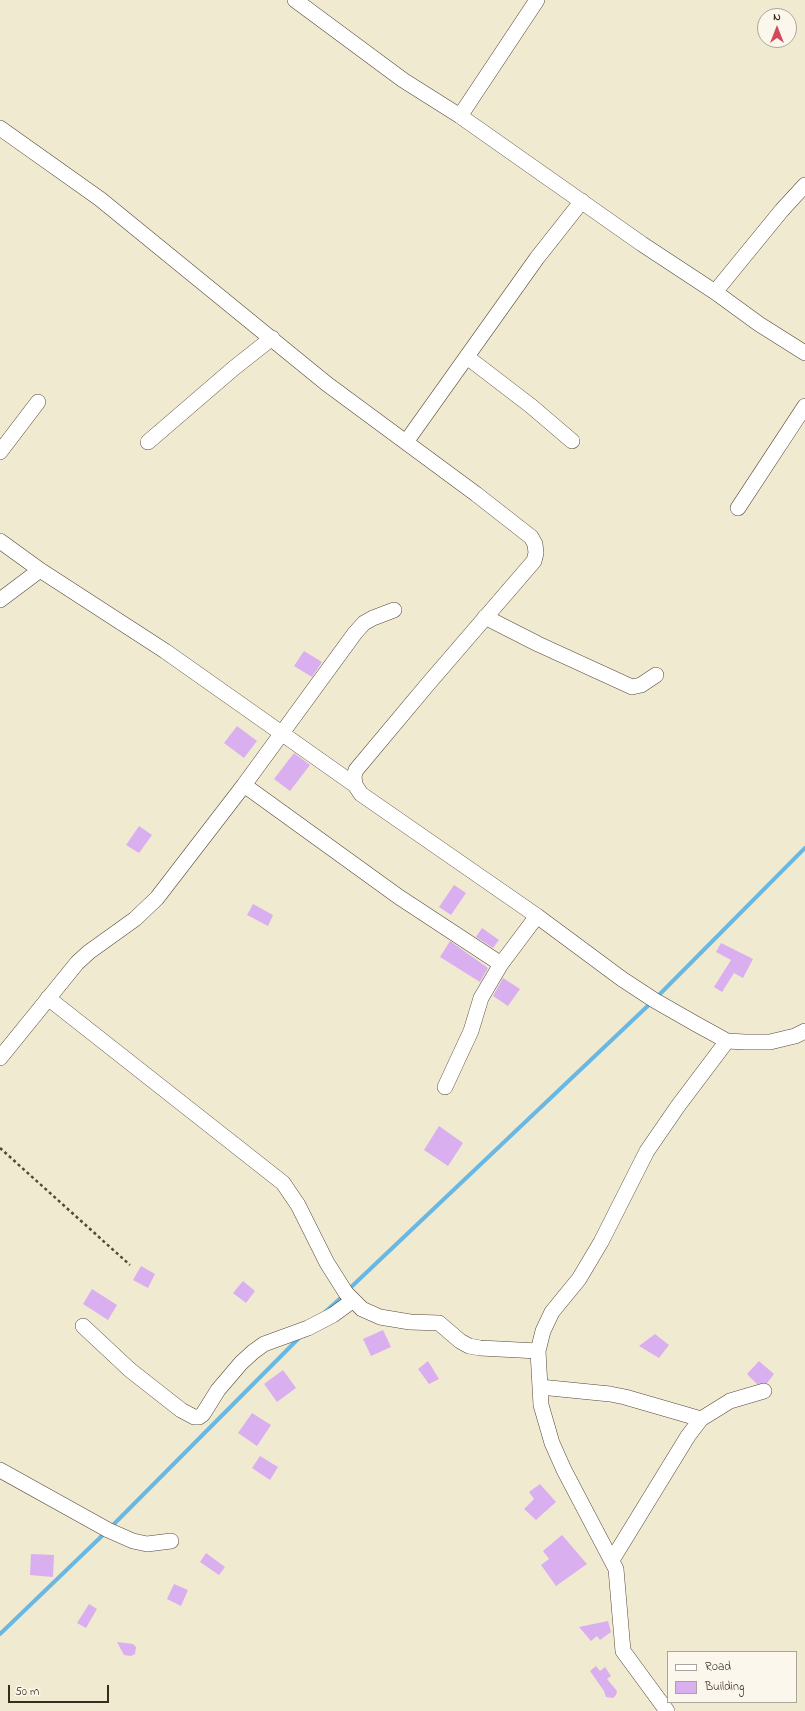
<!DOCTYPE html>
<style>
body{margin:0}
#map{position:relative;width:805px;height:1711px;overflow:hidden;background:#f0ead1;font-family:"Indie Flower",sans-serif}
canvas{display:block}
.legend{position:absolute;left:667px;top:1651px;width:130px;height:52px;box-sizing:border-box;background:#fbf7ec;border:1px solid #aea59a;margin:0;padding:5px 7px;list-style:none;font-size:12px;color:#3b2a1e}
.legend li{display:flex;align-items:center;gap:8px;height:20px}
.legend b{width:20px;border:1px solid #aea59a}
.north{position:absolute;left:757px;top:8px;width:40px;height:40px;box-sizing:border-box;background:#fbf7ec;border:1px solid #aea59a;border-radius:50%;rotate:0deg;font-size:11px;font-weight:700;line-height:16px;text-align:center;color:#3b2a1e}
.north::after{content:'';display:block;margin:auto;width:14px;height:18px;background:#d1495b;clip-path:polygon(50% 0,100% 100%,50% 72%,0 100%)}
.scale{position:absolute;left:8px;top:1685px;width:101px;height:18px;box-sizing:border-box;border:2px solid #3b2a1e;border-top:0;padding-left:5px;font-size:12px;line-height:14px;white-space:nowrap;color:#3b2a1e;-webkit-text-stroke:3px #fbf7ec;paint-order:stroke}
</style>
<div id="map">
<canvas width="805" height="1711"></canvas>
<ul class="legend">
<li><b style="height:5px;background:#fff"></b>Road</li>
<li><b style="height:11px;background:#daafef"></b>Building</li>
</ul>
<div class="north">N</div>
<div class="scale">50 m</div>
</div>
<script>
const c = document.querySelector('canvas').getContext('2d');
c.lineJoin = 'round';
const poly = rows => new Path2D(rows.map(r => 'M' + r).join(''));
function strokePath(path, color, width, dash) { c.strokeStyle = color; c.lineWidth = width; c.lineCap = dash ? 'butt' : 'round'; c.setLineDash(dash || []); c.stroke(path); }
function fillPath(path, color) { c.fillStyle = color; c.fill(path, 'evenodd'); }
const stream = poly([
 [348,1290,654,1000,805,848],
 [325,1312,344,1295],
 [111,1527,299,1338],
 [0,1634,106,1532]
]);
const building = poly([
 [304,651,322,662,312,677,294,666],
 [237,726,257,741,244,758,224,743],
 [294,753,310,765,290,791,274,779],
 [139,826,152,835,139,853,126,845],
 [454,885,466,893,451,915,439,907],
 [253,904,273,915,268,926,247,915],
 [482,928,499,940,493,948,476,937],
 [450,941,488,968,480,982,440,957],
 [721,943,753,959,743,978,734,973,722,992,714,987,731,960,716,952],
 [503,978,520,989,508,1006,493,996],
 [439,1126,463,1143,448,1166,424,1150],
 [141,1266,155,1274,148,1288,133,1280],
 [243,1281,255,1291,246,1303,233,1293],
 [92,1289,117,1305,108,1320,83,1304],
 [383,1330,391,1347,371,1356,363,1339],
 [655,1334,669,1345,659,1358,639,1346],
 [428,1361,439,1379,429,1384,418,1369],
 [759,1361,774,1374,767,1383,757,1384,747,1374],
 [283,1370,296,1388,277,1402,264,1384],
 [252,1413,271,1425,257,1446,238,1433],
 [260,1456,278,1467,270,1480,252,1468],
 [540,1484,556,1502,536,1520,524,1509,534,1499,529,1492],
 [562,1535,587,1564,556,1586,541,1565,549,1559,543,1551],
 [206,1553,225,1567,219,1575,200,1562],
 [31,1554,54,1555,53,1577,30,1575],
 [174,1584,188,1590,181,1606,167,1599],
 [89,1604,97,1609,86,1628,77,1623],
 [608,1621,611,1632,600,1640,597,1636,591,1641,579,1627],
 [117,1642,133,1644,136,1647,135,1654,131,1656,124,1655],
 [596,1666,600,1671,605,1667,611,1676,607,1679,617,1691,616,1695,613,1698,606,1697,604,1691,590,1671]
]);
const path = poly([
 [0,1148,130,1265]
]);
const minor = poly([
 [295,0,403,80,460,116,642,244,715,292,759,324,805,353],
 [460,116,537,0],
 [0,128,100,199,327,384,476,494,531,537,535,544,536,553,534,561,428,684,356,770,354,776,355,785,361,794,537,916,622,979,654,1000,696,1024,727,1041,745,1042,770,1042,795,1036,805,1031],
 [715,292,782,210,805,185],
 [467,357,531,406,572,441],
 [148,442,234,368,272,338],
 [406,442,537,258,582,201],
 [0,452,38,402],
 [738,508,805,406],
 [0,541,40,570,165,651,355,785],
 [0,600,40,570],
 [485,617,538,644,632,687,641,685,656,675],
 [244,785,399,897,501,964],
 [48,998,283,1183,298,1205,327,1263,346,1293,362,1309,380,1317,410,1322,439,1323,460,1341,469,1346,480,1348,538,1351],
 [0,1058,77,963,89,952,135,919,157,898,244,785,355,633,364,623,373,618,394,610],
 [445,1087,471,1031,481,998,501,964,537,916],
 [83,1326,130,1370,181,1410,194,1417,199,1417,203,1414,218,1390,241,1363,253,1352,264,1344,308,1328,333,1315,352,1301],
 [540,1387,610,1394,625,1397,701,1419],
 [0,1470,108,1530,133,1541,147,1544,171,1541],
 [612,1560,688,1436,701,1419,730,1401,764,1391],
 [667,1711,623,1651,616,1569,564,1470,552,1443,541,1405,538,1351,543,1331,552,1312,579,1279,601,1242,647,1151,678,1106,727,1041]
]);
strokePath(stream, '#68b8e3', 4);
fillPath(building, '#daafef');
strokePath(minor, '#564739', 16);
strokePath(path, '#564739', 2.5, [3, 3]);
strokePath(minor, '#fff', 15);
</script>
